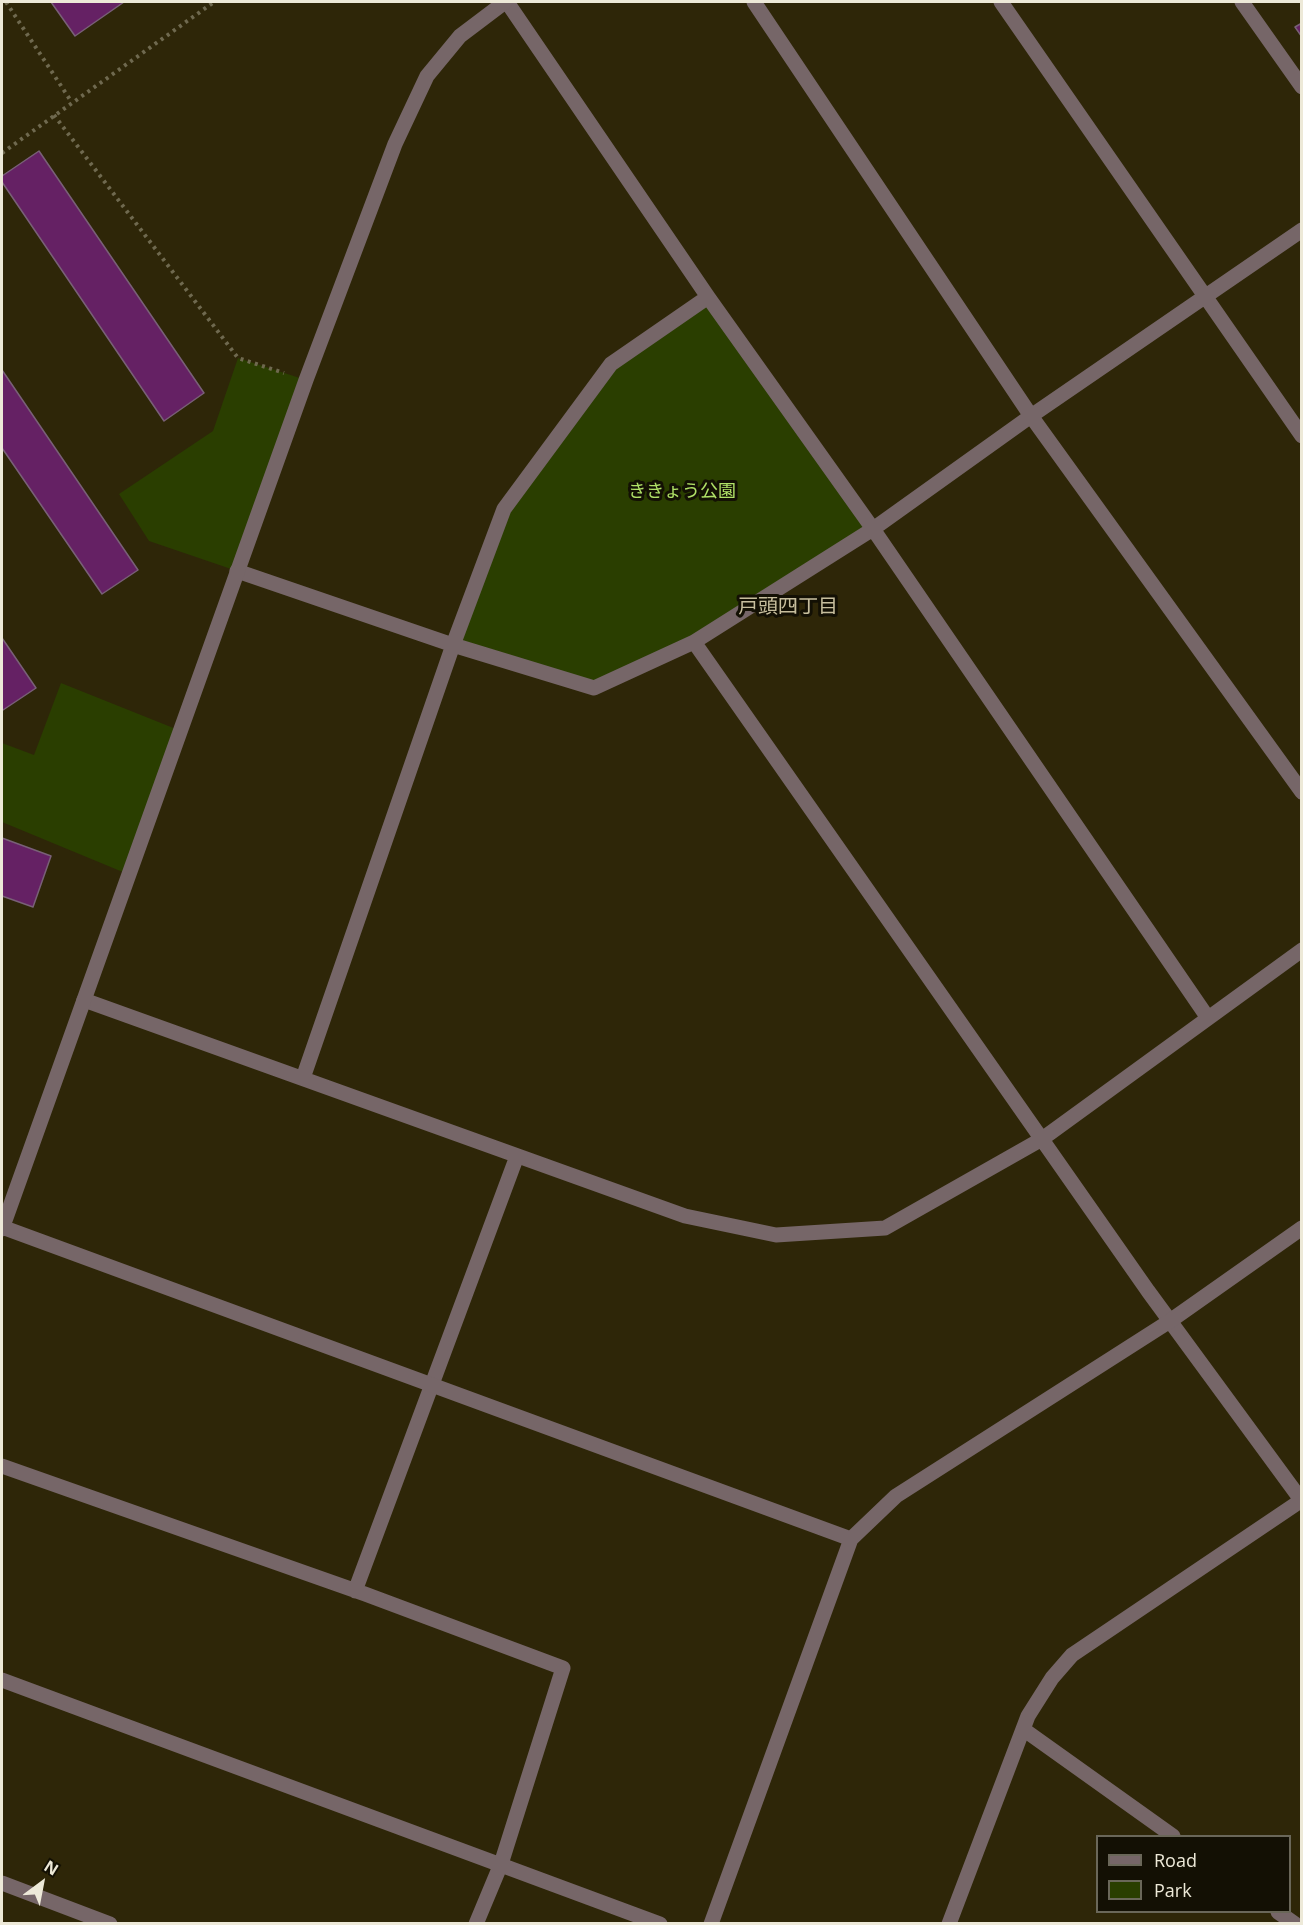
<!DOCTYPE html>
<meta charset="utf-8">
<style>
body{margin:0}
#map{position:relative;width:1303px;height:1925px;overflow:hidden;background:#2e2608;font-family:"Open Sans",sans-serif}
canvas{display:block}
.frame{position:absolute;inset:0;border:3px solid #ede9d8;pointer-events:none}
.legend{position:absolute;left:1096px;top:1835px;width:195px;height:78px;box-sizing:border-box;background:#131004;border:2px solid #6a6759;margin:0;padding:8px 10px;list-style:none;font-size:18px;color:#ede9d8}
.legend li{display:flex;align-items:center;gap:12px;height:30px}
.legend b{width:30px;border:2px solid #6a6759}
.north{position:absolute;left:12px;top:1853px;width:60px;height:60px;-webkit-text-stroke:4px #131004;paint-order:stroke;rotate:32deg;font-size:16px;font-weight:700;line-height:24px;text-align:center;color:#ede9d8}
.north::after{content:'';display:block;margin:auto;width:21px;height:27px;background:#ede9d8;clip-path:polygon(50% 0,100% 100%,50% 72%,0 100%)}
</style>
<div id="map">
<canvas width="1303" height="1925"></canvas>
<div class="frame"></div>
<ul class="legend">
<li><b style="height:8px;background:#766668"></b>Road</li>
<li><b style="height:16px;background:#2a3e00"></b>Park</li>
</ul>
<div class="north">N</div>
</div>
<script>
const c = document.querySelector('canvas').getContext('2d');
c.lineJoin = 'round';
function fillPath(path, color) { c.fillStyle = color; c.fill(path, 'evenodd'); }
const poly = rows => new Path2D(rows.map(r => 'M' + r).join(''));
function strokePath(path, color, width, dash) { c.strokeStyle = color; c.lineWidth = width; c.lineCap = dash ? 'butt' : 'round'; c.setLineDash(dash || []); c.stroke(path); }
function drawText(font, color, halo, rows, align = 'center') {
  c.font = font + ' "Open Sans","Noto Sans JP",sans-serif'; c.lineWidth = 6; c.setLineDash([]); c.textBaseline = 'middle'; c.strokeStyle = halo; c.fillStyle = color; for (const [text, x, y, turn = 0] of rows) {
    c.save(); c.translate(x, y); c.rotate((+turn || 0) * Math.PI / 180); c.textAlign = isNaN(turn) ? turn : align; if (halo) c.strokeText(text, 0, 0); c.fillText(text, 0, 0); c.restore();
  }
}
const green = poly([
 [708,297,873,529,694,642,594,688,453,645,504,509,611,364],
 [238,358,306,380,237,571,149,541,119,494,213,431],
 [61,683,181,731,130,875,2,822,2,743,34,755]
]);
const building = poly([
 [51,2,124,2,75,36,51,2],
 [1302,23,1302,37,1295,27,1302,23],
 [39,151,204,393,164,421,2,182,2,176,39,151],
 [2,370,138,570,102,594,2,448,2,370],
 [2,638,36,688,3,710,2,708,2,638],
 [2,838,51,856,33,907,2,896,2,838]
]);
const path = poly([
 [6,2,71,101],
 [54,115,238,358,284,373],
 [2,153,214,2]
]);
const minor = poly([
 [507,2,708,297,873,529,1208,1018],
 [754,2,1031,416,1302,792],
 [1001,2,1302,436],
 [1242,2,1302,87],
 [237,571,453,645,594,688,694,642,873,529,1031,416,1302,230],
 [694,642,1148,1291,1302,1501],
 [84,1000,685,1216,776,1235,885,1228,1042,1139,1302,950],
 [303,1078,453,645,504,509,611,364,708,297],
 [2,1466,365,1594,563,1668,501,1864,476,1924],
 [355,1591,517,1156],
 [2,1680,660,1924],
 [1023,1729,1173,1836],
 [2,1883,110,1924],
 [1278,1912,1295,1924],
 [949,1924,1028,1716,1052,1678,1072,1655,1302,1500]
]);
const tertiary = poly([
 [2,1227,851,1539],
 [2,1229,306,380,395,144,427,76,460,36,505,2],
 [711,1924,851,1539,896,1496,1170,1321,1302,1228]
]);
const parkNames = [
 ["ききょう公園",682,492]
];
const neighbourhoodNames = [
 ["戸頭四丁目",788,607]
];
fillPath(green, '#2a3e00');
fillPath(building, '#652164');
strokePath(building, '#796077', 1.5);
strokePath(path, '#6f694f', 4, [3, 4.5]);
strokePath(minor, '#766668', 15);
strokePath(tertiary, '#766668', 15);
drawText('18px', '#b0e167', '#131004', parkNames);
drawText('20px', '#c7be9d', '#131004', neighbourhoodNames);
</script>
